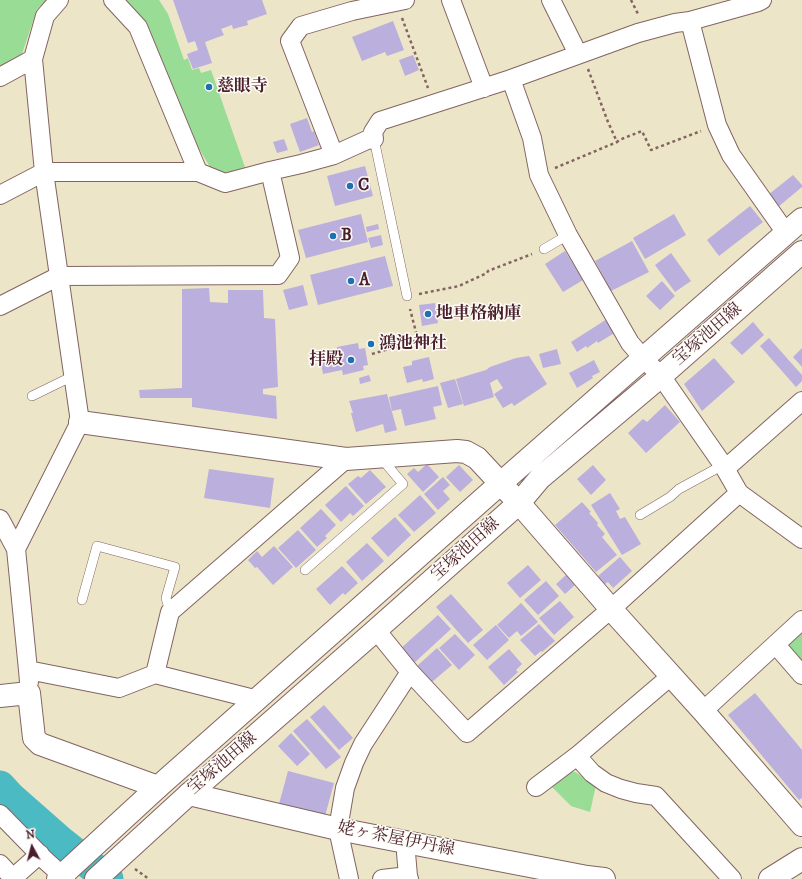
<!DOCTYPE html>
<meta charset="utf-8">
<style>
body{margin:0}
#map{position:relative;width:802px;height:879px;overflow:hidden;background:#ede5c7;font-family:"IM FELL DW Pica",serif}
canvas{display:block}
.north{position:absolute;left:12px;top:827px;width:40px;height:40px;-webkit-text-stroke:3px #fdfcf7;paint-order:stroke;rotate:353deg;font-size:11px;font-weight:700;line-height:16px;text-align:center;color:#4a1f2b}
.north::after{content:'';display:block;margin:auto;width:14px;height:18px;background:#4a1f2b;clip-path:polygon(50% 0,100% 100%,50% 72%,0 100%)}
</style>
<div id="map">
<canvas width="802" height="879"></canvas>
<div class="north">N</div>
</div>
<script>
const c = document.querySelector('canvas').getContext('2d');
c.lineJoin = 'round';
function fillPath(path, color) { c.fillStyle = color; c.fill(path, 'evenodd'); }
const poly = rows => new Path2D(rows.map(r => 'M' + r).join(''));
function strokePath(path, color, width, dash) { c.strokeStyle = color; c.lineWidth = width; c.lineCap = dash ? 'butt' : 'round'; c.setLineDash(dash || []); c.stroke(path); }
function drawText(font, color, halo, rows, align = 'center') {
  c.font = font + ' "IM FELL DW Pica","Noto Serif JP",serif'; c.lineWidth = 3; c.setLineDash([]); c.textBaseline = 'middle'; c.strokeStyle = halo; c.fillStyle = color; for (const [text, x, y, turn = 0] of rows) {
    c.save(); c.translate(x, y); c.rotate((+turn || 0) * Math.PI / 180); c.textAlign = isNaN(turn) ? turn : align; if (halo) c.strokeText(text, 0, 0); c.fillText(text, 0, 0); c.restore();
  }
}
const green = poly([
 [0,0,47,0,37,9,21,57,0,69],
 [123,0,159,0,168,14,184,60,188,58,192,70,199,68,201,73,211,70,246,170,227,177,213,172,198,147,144,20],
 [802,629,802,666,784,646],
 [568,772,575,772,596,785,590,812,571,806,550,785]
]);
const river = poly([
 [0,786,10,797,60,841,108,879]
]);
const building = poly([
 [173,0,262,0,267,14,247,21,248,25,233,29,232,25,221,29,224,35,205,42,212,63,193,69,187,54,198,50,195,41,188,43],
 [393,21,404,50,387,56,385,52,362,61,352,37],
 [413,55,419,70,405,76,399,60],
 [307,118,312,132,314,131,319,145,300,152,290,124],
 [284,139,288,150,277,153,273,142],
 [365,166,373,196,335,206,327,176],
 [793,175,802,185,802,187,778,207,768,195],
 [750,206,763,222,719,256,707,240],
 [361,214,368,242,306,258,298,230],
 [674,214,686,235,645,259,633,238],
 [378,224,379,229,367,232,366,227],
 [381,235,383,245,371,248,368,238],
 [632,241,649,272,611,291,595,261],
 [565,251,583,280,563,292,545,264],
 [671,253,691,281,675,292,655,265],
 [385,256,393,286,318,305,310,275],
 [662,281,675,296,660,310,646,296],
 [303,285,308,305,289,310,283,290],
 [209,288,210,302,228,303,228,290,263,290,264,318,275,319,278,387,263,389,263,394,276,396,277,419,192,407,192,398,140,398,139,390,182,388,182,289],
 [435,303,438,323,422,326,419,305],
 [607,319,616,332,598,343,597,341,587,348,586,346,577,352,571,342],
 [753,322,764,335,742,355,730,343],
 [769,338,802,375,802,381,796,387,760,346],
 [358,343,359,349,365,348,368,365,363,366,364,370,343,375,342,370,323,374,320,358,333,356,333,355,338,354,337,347],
 [802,348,802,367,793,357],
 [557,349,561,364,543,368,539,354],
 [529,356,547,384,514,406,512,403,503,408,494,394,503,388,497,379,490,383,494,397,464,406,456,379,486,370,490,367,516,358],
 [429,357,434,379,423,382,422,379,407,383,403,367,412,365,412,361],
 [714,358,735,382,702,411,684,384],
 [594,360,600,372,592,376,593,378,577,388,569,373],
 [369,375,371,381,360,384,359,378],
 [455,379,463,404,448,408,440,383],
 [438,386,442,405,433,407,436,419,405,426,401,409,392,411,389,397],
 [387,394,397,430,385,433,383,424,356,432,351,413,353,413,349,401],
 [665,405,680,422,646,453,628,433,643,419,647,422],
 [427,464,439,477,423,492,407,474,414,468,418,472],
 [459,465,473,480,460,492,446,477],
 [593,465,606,480,591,495,577,479],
 [209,469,274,478,270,508,204,498],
 [370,470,386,487,366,504,348,484,358,476,361,478],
 [443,477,450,485,443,491,450,499,438,510,424,494],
 [346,486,364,506,353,516,350,513,341,522,325,505],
 [610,493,620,509,616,511,620,519,625,517,641,544,622,555,591,505],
 [420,495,436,513,414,532,398,515],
 [582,502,591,512,589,513,598,523,597,525,605,534,602,537,617,555,596,572,555,525],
 [321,509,336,525,325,536,327,538,317,547,300,528],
 [395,517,411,535,388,557,371,538],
 [298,530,316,550,296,568,278,548],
 [367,543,384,561,362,581,346,562],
 [274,546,293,567,273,585,257,567,255,568,248,560,257,551,262,557],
 [620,557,632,571,613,588,608,582,605,584,598,576],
 [528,565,541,580,520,598,507,583],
 [342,566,358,583,345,595,343,593,330,605,316,589],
 [566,575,575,585,565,594,556,584],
 [546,581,559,596,538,615,524,600],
 [451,594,483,630,468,643,436,607],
 [560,601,574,617,554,635,539,618],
 [521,603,538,622,521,636,517,631,509,638,497,625],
 [438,615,451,629,413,664,400,649],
 [539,624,555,641,542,652,541,651,535,656,520,640],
 [496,625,509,640,487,660,473,645],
 [455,634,475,655,459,670,439,648],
 [437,648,452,665,432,682,417,666],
 [509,649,522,664,516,670,518,672,504,685,488,667],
 [755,693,802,750,802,798,799,800,728,715],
 [324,705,353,738,339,750,310,717],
 [307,719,341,757,326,769,293,731],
 [291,733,310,754,297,766,278,746],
 [288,771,334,783,325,816,279,804]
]);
const path = poly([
 [631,0,639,16],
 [402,18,428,88],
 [588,69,608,122,617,142,619,140,642,131,651,150,701,131],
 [555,168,617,142],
 [419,294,459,286,487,273,488,271,532,254],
 [372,354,418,340,410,309],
 [135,869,149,879]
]);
const service = poly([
 [374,139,407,296],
 [544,249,568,235],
 [32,396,73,376],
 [640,515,670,497,679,489,723,465],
 [305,570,403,484,387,465,386,457],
 [82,600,97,546,175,567,166,598,170,612]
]);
const minor = poly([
 [113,0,138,27,198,172],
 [451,0,484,88],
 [551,0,574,46,577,55],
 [690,21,717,125,731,155,786,233],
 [0,77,33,59],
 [511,79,638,33,675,23,690,21,758,2,762,0],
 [334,155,290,41,301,26,352,11,405,0],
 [0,195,44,172,198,172,225,183,270,171],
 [0,306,59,276,278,275,290,258,270,171,301,164,334,155,367,140,374,139,373,132,380,121,511,79,532,138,539,175,568,235,630,343,643,358,661,376,723,465,739,493,802,539],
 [725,469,802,401],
 [0,519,16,549,28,670,29,682],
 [16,549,80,422,44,172,33,59,45,16,59,0],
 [376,630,410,672,467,733,611,609,739,493],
 [776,645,802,675],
 [28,670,119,688,155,674,258,700],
 [155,674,170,612,346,459],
 [703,711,802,620],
 [577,756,592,773,606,783,621,789,636,793,656,796,732,879],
 [536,787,577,756,671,676],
 [0,814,46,861,66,879],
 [0,864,13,878,40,854],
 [408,876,406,853,411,843],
 [349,879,338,829,345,788,354,763,363,744,410,672],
 [382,879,408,876,409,879]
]);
const tertiary = poly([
 [80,422,346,459,457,451,466,452,477,458,490,472,519,503,611,609,703,711,802,825],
 [58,879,158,787,501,483,802,219],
 [96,879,189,794,376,630,519,503,540,478,661,376,802,252]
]);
const secondary = poly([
 [0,696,29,693,34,738,40,744,158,787],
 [189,794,338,829,587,877,604,879],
 [770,879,802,859]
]);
const markers = [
 [209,87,4,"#1f6fb2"],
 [350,186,4,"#1f6fb2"],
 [333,236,4,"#1f6fb2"],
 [351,281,4,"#1f6fb2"],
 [428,314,4,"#1f6fb2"],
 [371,344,4,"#1f6fb2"],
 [351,360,4,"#1f6fb2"]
];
const poiNames = [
 ["慈眼寺",217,87],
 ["C",358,186],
 ["B",341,236],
 ["A",359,281],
 ["地車格納庫",436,314],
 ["鴻池神社",379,344],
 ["拝殿",343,360,"right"]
];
const streetNames = [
 ["宝塚池田線",708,335,-41],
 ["宝塚池田線",466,550,-42],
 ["宝塚池田線",223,764,-41],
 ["姥ヶ茶屋伊丹線",396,840,11]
];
fillPath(green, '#98dc95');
strokePath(river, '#4cbac3', 31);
fillPath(building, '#bbafdd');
strokePath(service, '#836462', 10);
strokePath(minor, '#836462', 20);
strokePath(tertiary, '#836462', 24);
strokePath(secondary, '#836462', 24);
strokePath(path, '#836462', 2.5, [3, 3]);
strokePath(service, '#fff', 9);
strokePath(minor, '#fff', 18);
strokePath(tertiary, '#fff', 22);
strokePath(secondary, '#fff', 22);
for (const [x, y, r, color] of markers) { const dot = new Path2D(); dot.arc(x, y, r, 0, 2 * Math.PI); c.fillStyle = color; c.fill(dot); strokePath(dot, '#fdfcf7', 1.5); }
drawText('bold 17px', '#4a1f2b', '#fdfcf7', poiNames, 'left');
drawText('17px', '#4a1f2b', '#fdfcf7', streetNames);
</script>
